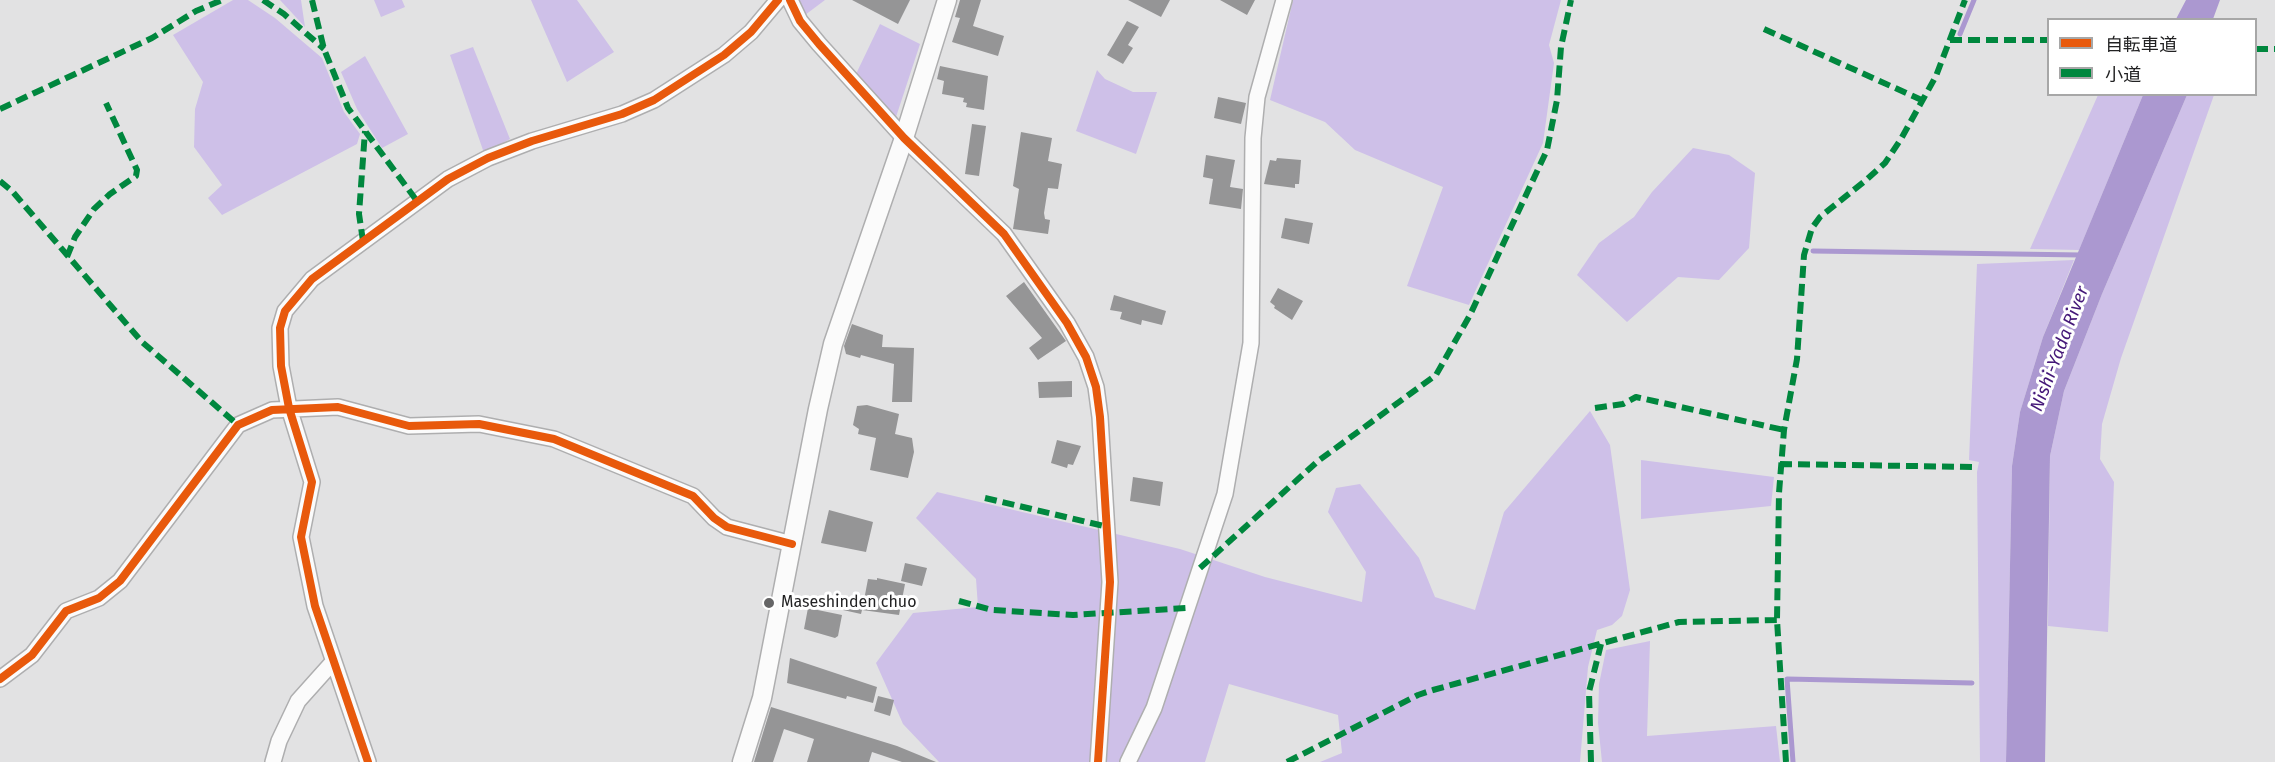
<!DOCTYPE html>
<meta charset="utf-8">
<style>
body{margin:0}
#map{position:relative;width:2275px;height:762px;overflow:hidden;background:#e2e2e3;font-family:"Fira Sans","Noto Sans JP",sans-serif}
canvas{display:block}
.legend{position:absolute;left:2047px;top:18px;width:210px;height:78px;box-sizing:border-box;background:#fff;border:2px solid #a7a7a7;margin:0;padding:8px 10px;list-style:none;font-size:18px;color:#222223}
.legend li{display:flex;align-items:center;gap:12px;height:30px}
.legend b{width:30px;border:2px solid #a7a7a7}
</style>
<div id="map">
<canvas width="2275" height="762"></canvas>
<ul class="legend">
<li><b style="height:8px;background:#e8590c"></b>自転車道</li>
<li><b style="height:8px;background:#00873e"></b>小道</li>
</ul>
</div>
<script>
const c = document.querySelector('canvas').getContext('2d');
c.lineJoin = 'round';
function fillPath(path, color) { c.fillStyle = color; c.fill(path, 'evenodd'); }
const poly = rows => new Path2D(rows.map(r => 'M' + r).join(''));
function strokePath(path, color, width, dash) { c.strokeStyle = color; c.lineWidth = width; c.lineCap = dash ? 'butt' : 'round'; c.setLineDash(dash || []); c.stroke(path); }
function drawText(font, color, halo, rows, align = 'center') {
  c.font = font + ' "Fira Sans",sans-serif'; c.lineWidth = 6; c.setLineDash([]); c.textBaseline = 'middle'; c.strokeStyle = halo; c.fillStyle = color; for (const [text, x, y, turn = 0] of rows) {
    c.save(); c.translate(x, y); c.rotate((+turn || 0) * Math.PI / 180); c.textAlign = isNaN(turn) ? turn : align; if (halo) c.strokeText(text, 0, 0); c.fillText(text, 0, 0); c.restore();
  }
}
const green = poly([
 [233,0,248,0,275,18,322,58,344,112,360,134,357,144,222,215,208,198,222,185,194,147,195,109,203,82,173,35],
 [280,0,301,0,305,27],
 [374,0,402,0,405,7,381,17],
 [531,0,577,0,614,52,567,82],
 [798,0,825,0,805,15],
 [1293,0,1561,0,1549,45,1554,63,1543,143,1469,305,1407,286,1443,187,1355,150,1325,122,1270,100],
 [880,24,920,44,896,117,856,74],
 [473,47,510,139,484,153,450,55],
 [365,56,408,134,382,148,357,109,341,72],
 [1097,70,1105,79,1133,92,1157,92,1136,154,1076,131],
 [2098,95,2143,95,2079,250,2030,249],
 [2187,95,2214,95,2121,358,2102,424,2100,459,2114,482,2108,632,2048,626,2050,456,2064,391,2102,294],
 [1693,148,1729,155,1755,173,1749,248,1719,280,1678,277,1627,322,1577,275,1599,243,1634,217,1652,192],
 [2074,260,2043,337,2020,412,2012,466,2006,762,1980,762,1977,472,1979,462,1969,460,1977,264],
 [1590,411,1610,445,1630,590,1622,616,1612,625,1597,630,1588,667,1580,762,1320,762,1342,753,1338,715,1229,684,1205,762,939,762,903,724,876,663,913,613,978,607,976,579,916,518,937,492,1180,549,1265,577,1362,602,1366,572,1328,512,1336,488,1360,484,1419,558,1435,597,1475,610,1504,512],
 [1641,460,1774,477,1771,506,1641,519],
 [1650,641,1647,736,1776,726,1780,762,1602,762,1598,723,1599,684,1606,650]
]);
const water = poly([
 [2186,0,2220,0,2213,19,2176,19],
 [2143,95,2187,95,2102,294,2064,391,2050,456,2045,762,2006,762,2012,466,2020,412,2043,337]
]);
const stream = poly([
 [1960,34,1974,0],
 [1813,251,2081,255],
 [1793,762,1787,679,1972,683]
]);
const building = poly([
 [852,0,910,0,898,24],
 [960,0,981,0,973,26,1004,36,998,56,952,42,960,18,955,17],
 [1128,0,1170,0,1161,17],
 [1220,0,1255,0,1247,15],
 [1127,21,1139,27,1128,45,1133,48,1123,64,1107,55],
 [940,66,988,76,984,110,966,107,967,103,963,102,964,98,942,94,944,81,937,79],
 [1218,97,1246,103,1241,124,1214,118],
 [972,124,986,126,979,176,965,174],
 [1021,132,1052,138,1048,161,1062,164,1058,189,1048,188,1044,213,1045,219,1050,220,1048,234,1013,229,1019,189,1013,186],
 [1206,155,1235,160,1230,187,1243,189,1241,209,1209,204,1213,179,1203,177],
 [1277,158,1301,160,1299,184,1295,184,1295,188,1264,184,1270,160,1276,161],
 [1285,218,1313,223,1309,244,1281,238],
 [1024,282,1066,341,1038,360,1029,348,1042,338,1006,296],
 [1278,288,1303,301,1292,320,1274,308,1275,306,1270,302],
 [1114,295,1166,311,1162,325,1142,320,1141,325,1120,319,1122,312,1110,310],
 [852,324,883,335,882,347,914,348,912,402,892,402,894,364,861,355,860,358,846,354,844,346],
 [1072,381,1072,397,1039,398,1038,382],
 [867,405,899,414,895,434,912,438,914,452,908,478,870,470,876,438,858,434,859,429,853,425,857,406],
 [1057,440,1081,446,1073,465,1068,464,1067,468,1051,463],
 [1133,477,1163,482,1160,506,1130,501],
 [829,510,873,522,866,552,821,543],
 [905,563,927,568,922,586,901,581],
 [877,578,905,584,899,615,862,610,861,614,834,608,837,594,864,600,868,579,877,580],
 [808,608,842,615,838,636,835,638,804,629],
 [790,658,877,687,873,703,847,696,846,699,787,683],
 [878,696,894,700,890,716,874,711],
 [771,707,897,746,936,762,902,762,872,752,869,762,807,762,814,739,784,729,773,762,754,762]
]);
const minor = poly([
 [790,0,800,21,819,44,904,138,1004,234,1067,323,1086,357,1096,387,1100,417,1110,582,1098,762],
 [0,679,32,655,66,611,99,598,120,581,238,425,272,410,338,407,409,426,479,424,554,439,693,496,714,518,727,527,792,544],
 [273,762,279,741,298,701,332,663],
 [368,762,315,606,301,537,312,482,289,408,281,366,280,328,285,311,312,279,448,179,488,158,532,141,622,114,654,100,724,55,751,32,778,0],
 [1128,762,1154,708,1225,494,1251,343,1253,138,1257,97,1284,0]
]);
const tertiary = poly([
 [742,762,762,698,818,409,833,344,904,138,947,0]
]);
const quiet = poly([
 [263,0,284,14,324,49],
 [312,0,324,49,348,108,417,201],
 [1764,29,1924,101],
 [1950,40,2048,40],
 [2256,49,2275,49],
 [0,109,152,38,196,11,222,0],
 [0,181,12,191,142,342,238,425],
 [363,241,359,214,365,131],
 [67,257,75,237,94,209,110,194,136,176,137,170,106,103],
 [1595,408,1623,404,1636,397,1784,430],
 [1780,464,1977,467],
 [985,498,1108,527],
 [1200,568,1318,461,1436,375,1470,315,1547,150,1557,100,1561,47,1571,0],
 [959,601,992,610,1073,615,1187,608],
 [1287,762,1418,695,1433,690,1679,622,1777,620],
 [1591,762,1589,692,1601,644],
 [1786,762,1777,620,1779,493,1784,430,1797,359,1804,255,1812,228,1820,217,1865,181,1885,163,1901,139,1936,76,1965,0]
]);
const cycleway = poly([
 [790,0,800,21,819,44,904,138,1004,234,1067,323,1086,357,1096,387,1100,417,1110,582,1098,762],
 [0,679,32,655,66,611,99,598,120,581,238,425,272,410,338,407,409,426,479,424,554,439,693,496,714,518,727,527,792,544],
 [368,762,315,606,301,537,312,482,289,408,281,366,280,328,285,311,312,279,448,179,488,158,532,141,622,114,654,100,724,55,751,32,778,0]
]);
const markers = [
 [769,603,6,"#656566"]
];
const poiNames = [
 ["Maseshinden chuo",781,603]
];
const waterNames = [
 ["Nishi-Yada River",2060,349,-69]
];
fillPath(green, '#cec0e8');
fillPath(water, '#ab98d0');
strokePath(stream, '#ab98d0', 5);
fillPath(building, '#959596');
strokePath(minor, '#aeaeaf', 18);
strokePath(tertiary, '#aeaeaf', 21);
strokePath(minor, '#fbfbfb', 15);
strokePath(tertiary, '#fbfbfb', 18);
strokePath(quiet, '#00873e', 6, [12, 6]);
strokePath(cycleway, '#e8590c', 8);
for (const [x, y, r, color] of markers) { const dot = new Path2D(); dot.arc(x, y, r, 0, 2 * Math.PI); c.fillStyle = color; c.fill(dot); strokePath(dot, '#fff', 2); }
drawText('16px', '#222223', '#fff', poiNames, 'left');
drawText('italic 18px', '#441778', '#fff', waterNames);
</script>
